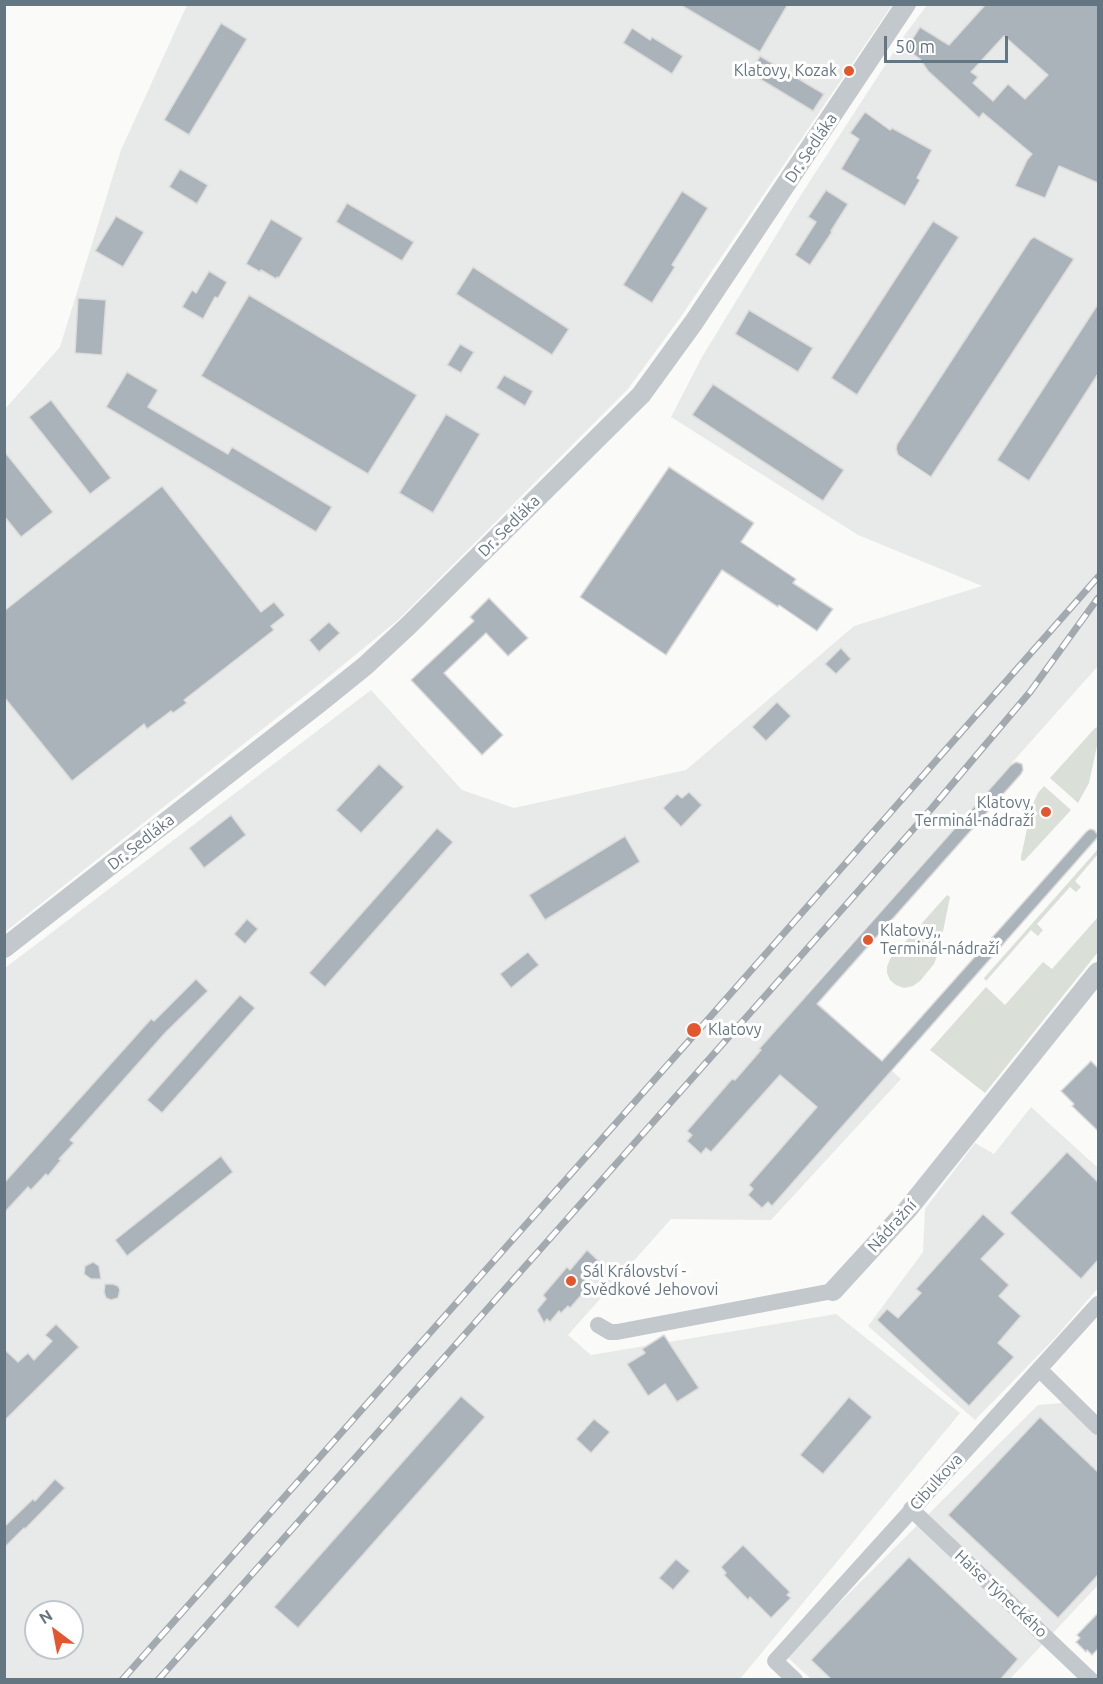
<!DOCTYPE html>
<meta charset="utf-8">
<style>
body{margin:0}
#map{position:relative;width:1103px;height:1684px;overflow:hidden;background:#fafaf8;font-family:Ubuntu,sans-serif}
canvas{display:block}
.frame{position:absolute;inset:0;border:6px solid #657683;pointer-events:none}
.north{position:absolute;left:24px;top:1600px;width:60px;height:60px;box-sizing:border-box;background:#fff;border:2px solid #c1c8cd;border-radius:50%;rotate:328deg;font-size:16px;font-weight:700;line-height:24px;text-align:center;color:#657683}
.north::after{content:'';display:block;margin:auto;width:21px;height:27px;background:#e4572e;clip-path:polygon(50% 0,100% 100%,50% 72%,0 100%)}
.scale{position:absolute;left:884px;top:36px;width:124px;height:27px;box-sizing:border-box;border:3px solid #657683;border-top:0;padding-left:8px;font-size:18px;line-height:21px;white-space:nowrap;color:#657683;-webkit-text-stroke:4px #fff;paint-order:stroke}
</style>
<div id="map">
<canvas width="1103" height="1684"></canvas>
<div class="frame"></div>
<div class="north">N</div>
<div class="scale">50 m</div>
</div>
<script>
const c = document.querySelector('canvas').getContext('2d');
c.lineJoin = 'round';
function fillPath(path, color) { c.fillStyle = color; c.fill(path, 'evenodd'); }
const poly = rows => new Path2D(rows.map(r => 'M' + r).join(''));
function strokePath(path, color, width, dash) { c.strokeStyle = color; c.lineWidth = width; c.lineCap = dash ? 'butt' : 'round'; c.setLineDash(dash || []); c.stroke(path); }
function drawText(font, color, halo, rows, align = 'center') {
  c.font = font + ' Ubuntu,sans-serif'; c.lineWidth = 6; c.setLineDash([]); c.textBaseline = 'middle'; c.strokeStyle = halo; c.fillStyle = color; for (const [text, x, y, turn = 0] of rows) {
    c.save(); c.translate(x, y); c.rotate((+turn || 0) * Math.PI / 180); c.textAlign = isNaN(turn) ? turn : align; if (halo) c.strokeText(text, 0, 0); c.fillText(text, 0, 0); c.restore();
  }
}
const built = poly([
 [187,5,892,5,680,318,628,389,398,620,321,683,5,932,5,409,60,347,121,150],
 [927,5,1098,5,1098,666,807,993,901,1079,771,1220,671,1219,568,1335,591,1355,836,1314,960,1413,740,1679,5,1680,5,968,371,690,462,790,514,808,686,770,854,626,982,586,858,535,671,417,702,357,797,201,904,36],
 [36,1612,72,1612,72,1648,36,1648],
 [1031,1107,1098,1168,1098,1288,1054,1339,975,1420,868,1326,923,1252,925,1209,975,1143,994,1154],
 [1073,1402,1098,1427,1098,1585,1010,1679,811,1679,786,1656,1038,1405]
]);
const green = poly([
 [1098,727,1098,741,1089,783,1078,803,1050,778,1095,728],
 [1044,786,1071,810,1024,861,1021,860,1021,857,1032,806,1038,793],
 [1098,849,1098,854,1075,881,1081,887,1076,892,1070,887,1037,924,1043,930,1038,936,1031,930,986,981,984,978],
 [947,895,950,897,939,951,934,964,920,981,913,986,904,988,896,985,890,980,887,973,887,967,890,959],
 [1098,917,1098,952,985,1093,930,1050,986,987,1005,1005,1043,962,1052,969]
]);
const building = poly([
 [679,4,788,4,760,52,679,4],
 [986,4,1098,4,1098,183,1059,166,1045,198,1015,186,1027,160,1032,154,983,113,979,118,928,71,920,59,906,49,920,27,949,45,986,4],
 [1004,36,1048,75,1025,99,1008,84,993,101,973,83,978,77,971,72,1004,36],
 [221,23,247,39,189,135,164,120,221,23],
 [632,28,650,40,652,37,683,56,672,74,623,43,632,28],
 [760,56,824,94,813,111,750,73,760,56],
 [865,112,890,130,892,128,932,150,917,178,920,180,905,206,841,169,859,139,850,133,865,112],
 [180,169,208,185,197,204,169,187,180,169],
 [826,190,848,204,831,231,832,232,810,265,795,255,816,222,808,217,826,190],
 [682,191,708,208,672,265,675,267,652,303,623,285,682,191],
 [347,203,414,242,402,261,336,222,347,203],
 [116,216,144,232,123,267,95,251,116,216],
 [271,219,303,238,279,278,277,277,276,279,261,270,260,272,246,264,271,219],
 [933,221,959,237,857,395,831,378,933,221],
 [1034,237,1074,259,931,477,898,455,896,449,897,444,1030,240,1034,237],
 [473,267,569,329,552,355,456,294,473,267],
 [209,271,227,282,218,298,215,297,203,319,182,307,192,290,196,293,209,271],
 [249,295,417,395,368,474,201,376,249,295],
 [78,298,106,300,102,355,75,353,78,298],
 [1098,304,1098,374,1029,481,997,460,1098,304],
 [749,310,813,348,798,372,735,334,749,310],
 [460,344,474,352,461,373,447,365,460,344],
 [127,372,158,390,148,407,228,454,232,447,332,507,316,532,106,407,127,372],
 [504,375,533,391,525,406,496,388,504,375],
 [713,384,844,470,823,501,692,415,713,384],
 [51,400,111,478,90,494,29,417,51,400],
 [446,414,480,434,433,513,399,493,446,414],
 [4,451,53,512,21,537,4,516,4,451],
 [669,467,754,523,741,542,796,579,793,583,833,609,817,631,779,605,778,607,722,570,666,655,580,597,669,467],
 [162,486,261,612,274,602,285,615,271,626,274,630,184,700,187,703,173,713,171,711,147,729,144,724,72,781,4,697,4,611,162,486],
 [489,598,528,638,508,656,486,633,444,673,503,735,482,755,411,680,474,621,470,617,489,598],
 [329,622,340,633,319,652,309,640,329,622],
 [841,648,851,659,836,674,825,664,841,648],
 [777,702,791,716,766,741,752,727,777,702],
 [1016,762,1022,764,1023,770,1021,774,817,1004,882,1061,1086,832,1090,829,1094,830,1098,835,1097,838,772,1206,768,1202,762,1208,748,1195,753,1189,749,1185,817,1107,780,1075,711,1152,706,1148,701,1154,687,1141,692,1135,687,1131,732,1079,735,1080,761,1050,759,1049,806,996,1011,765,1016,762],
 [379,764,404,787,361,833,336,810,379,764],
 [689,792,702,805,681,827,663,808,677,794,682,798,689,792],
 [231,815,246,835,204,868,189,848,231,815],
 [437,828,453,842,325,987,309,973,437,828],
 [625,836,640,862,545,920,529,895,625,836],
 [247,919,258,929,245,944,234,934,247,919],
 [528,952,539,965,511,988,500,974,528,952],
 [196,979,208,991,166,1032,70,1140,74,1143,59,1159,61,1160,48,1176,46,1174,31,1190,28,1187,4,1213,4,1183,151,1019,154,1021,196,979],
 [240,995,255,1008,162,1113,147,1100,240,995],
 [1091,1061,1098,1068,1098,1131,1072,1106,1074,1104,1061,1091,1091,1061],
 [1067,1152,1098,1182,1098,1260,1081,1279,1010,1213,1067,1152],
 [221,1156,233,1172,127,1256,115,1240,221,1156],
 [983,1214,1005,1234,981,1259,1009,1285,999,1296,1021,1316,998,1343,1014,1357,969,1406,877,1320,887,1309,898,1318,921,1293,916,1289,983,1214],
 [587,1250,603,1265,588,1282,591,1284,570,1308,568,1306,561,1313,559,1311,550,1322,547,1319,544,1323,537,1310,546,1299,543,1295,567,1267,570,1270,587,1250],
 [93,1262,99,1266,101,1279,91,1279,84,1274,85,1266,93,1262],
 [105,1284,113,1284,118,1286,120,1290,118,1298,111,1300,106,1298,104,1292,105,1284],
 [56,1324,79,1347,4,1421,4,1349,18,1362,28,1353,34,1360,52,1341,45,1335,56,1324],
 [664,1335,699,1388,677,1402,665,1384,648,1396,627,1364,645,1353,642,1349,664,1335],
 [461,1396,485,1417,298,1628,274,1607,461,1396],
 [849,1397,872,1417,823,1474,800,1455,849,1397],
 [1040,1417,1098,1472,1098,1575,1058,1618,948,1515,1040,1417],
 [594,1419,610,1432,591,1453,576,1439,594,1419],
 [55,1479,65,1488,25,1529,24,1528,4,1548,4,1527,33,1499,35,1501,55,1479],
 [743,1545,790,1592,787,1595,791,1598,771,1618,750,1597,748,1600,724,1575,726,1573,721,1567,743,1545],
 [909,1557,1018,1659,1000,1680,832,1680,811,1660,909,1557],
 [676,1559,690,1571,673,1590,659,1578,676,1559],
 [1098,1613,1098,1649,1092,1655,1087,1650,1086,1652,1076,1642,1080,1638,1077,1635,1098,1613]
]);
const minor = poly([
 [598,1325,610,1332,617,1332,833,1291],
 [1039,1369,1098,1427],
 [911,1509,1091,1680],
 [795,1680,775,1661,1098,1304]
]);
const tertiary = poly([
 [4,948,319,703,365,666,407,627,641,395,694,322,906,4],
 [833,1291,908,1209,1098,972]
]);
const rail = poly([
 [122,1680,703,1025,1098,577],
 [158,1680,932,808,1030,692,1098,598]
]);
const markers = [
 [849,71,6,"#e4572e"],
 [1046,812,6,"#e4572e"],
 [868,940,6,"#e4572e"],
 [694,1030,8,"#e4572e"],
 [571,1281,6,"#e4572e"]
];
const poiNames = [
 ["Klatovy, Kozak",837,71,"right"],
 ["Klatovy,",1034,803,"right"],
 ["Terminál-nádraží",1034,821,"right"],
 ["Klatovy,,",880,931],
 ["Terminál-nádraží",880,949],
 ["Klatovy",708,1030],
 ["Sál Království -",583,1272],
 ["Svědkové Jehovovi",583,1290]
];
const streetNames = [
 ["Dr. Sedláka",811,148,-56],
 ["Dr. Sedláka",509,526,-45],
 ["Dr. Sedláka",141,842,-38],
 ["Nádražní",892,1226,-48],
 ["Cibulkova",936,1482,-48],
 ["Haise Týneckého",1001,1594,43]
];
fillPath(built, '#e8e9e9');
fillPath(green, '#dadfd7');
fillPath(building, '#aab3b9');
strokePath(building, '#dcdcda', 1.5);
strokePath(minor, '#c3c8cc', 16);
strokePath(tertiary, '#c3c8cc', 20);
strokePath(rail, '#a2aab0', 7);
strokePath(rail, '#fff', 4.5, [14]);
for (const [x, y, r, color] of markers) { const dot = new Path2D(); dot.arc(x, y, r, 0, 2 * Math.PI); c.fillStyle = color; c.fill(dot); strokePath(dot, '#fff', 2); }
drawText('16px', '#657683', '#fff', poiNames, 'left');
drawText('16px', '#657683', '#fff', streetNames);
</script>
